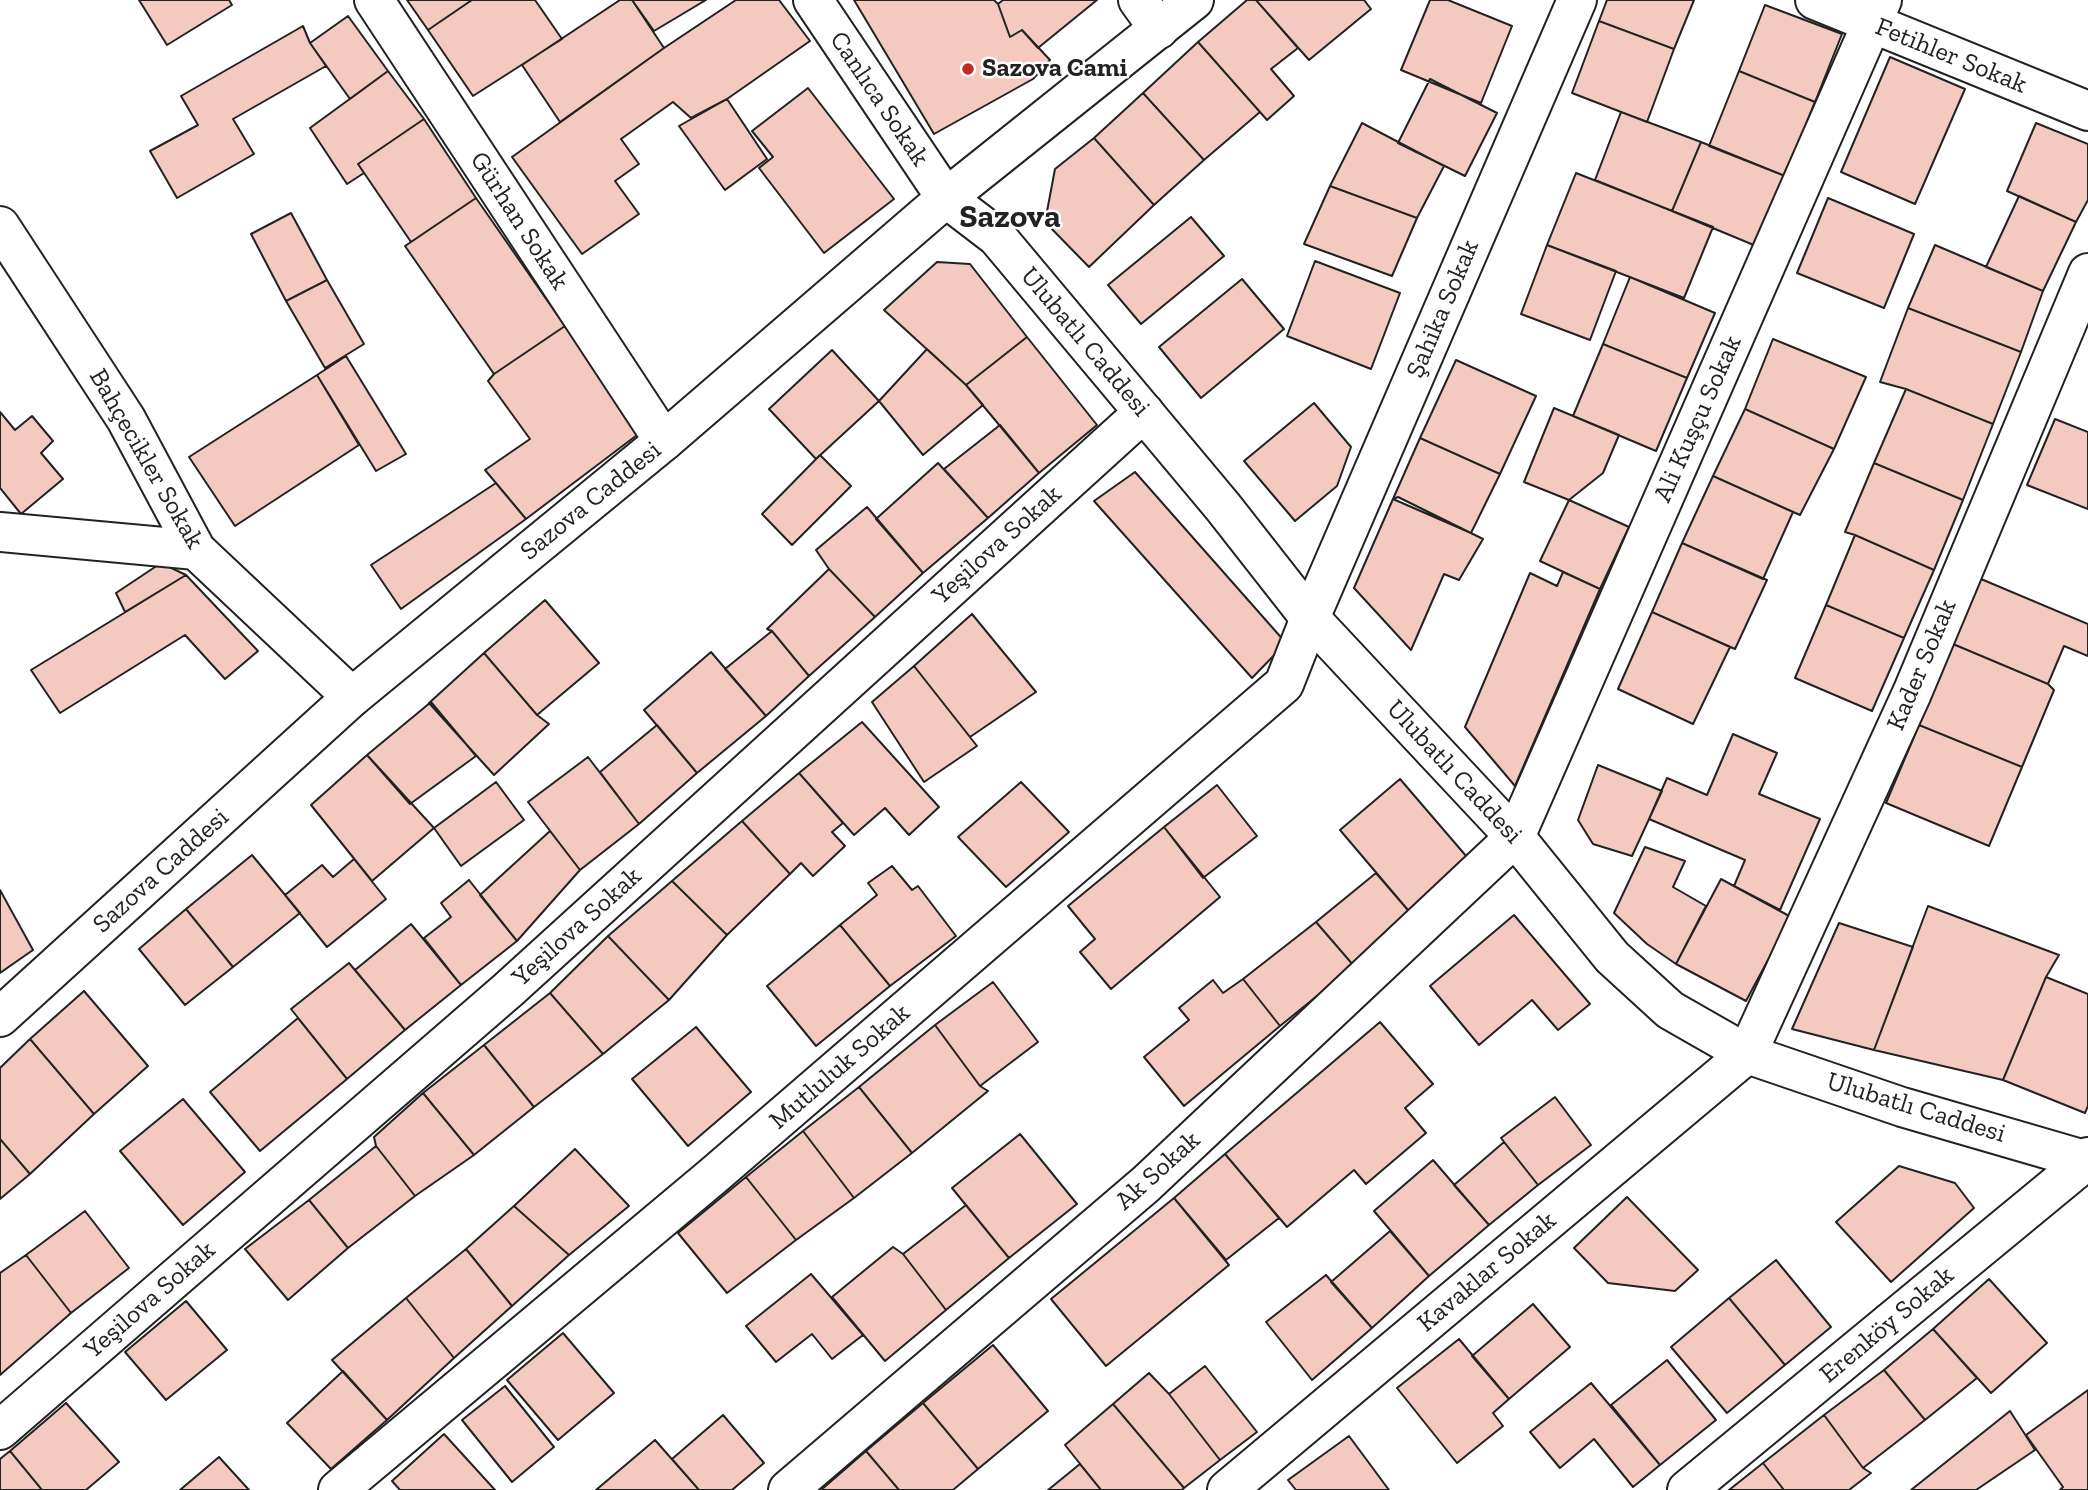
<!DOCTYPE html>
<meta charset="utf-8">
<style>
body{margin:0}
canvas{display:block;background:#fff}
</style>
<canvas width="2088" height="1490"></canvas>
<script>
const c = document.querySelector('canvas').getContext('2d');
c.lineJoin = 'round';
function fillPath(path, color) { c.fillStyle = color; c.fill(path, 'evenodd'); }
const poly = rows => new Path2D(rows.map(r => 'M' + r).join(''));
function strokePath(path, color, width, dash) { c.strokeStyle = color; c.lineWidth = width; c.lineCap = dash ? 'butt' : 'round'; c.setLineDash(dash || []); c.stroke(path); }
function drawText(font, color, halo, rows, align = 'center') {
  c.font = font + ' "Zilla Slab",serif'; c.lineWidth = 5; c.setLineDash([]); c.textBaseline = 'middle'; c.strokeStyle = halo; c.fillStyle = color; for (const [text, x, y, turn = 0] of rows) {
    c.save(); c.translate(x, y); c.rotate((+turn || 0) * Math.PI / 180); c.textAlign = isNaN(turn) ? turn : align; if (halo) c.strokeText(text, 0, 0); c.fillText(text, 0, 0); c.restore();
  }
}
const building = poly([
 [139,0,229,0,232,5,167,45,139,0],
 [407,0,472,0,428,30,407,0],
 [472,0,535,0,562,39,473,96,428,30,472,0],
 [620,0,632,0,664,48,560,122,522,65,620,0],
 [632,0,706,0,654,31,632,0],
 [736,0,779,0,810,41,727,99,691,118,673,102,621,139,639,164,615,181,639,214,582,254,512,157,664,48,736,0],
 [854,0,994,0,998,4,1010,37,1022,30,1050,60,1033,79,934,134,854,0],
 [1003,0,1097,0,1038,48,1022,30,1010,37,998,4,1003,0],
 [1247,0,1256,0,1298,48,1271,69,1294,96,1267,120,1198,42,1247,0],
 [1256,0,1364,0,1371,9,1309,60,1256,0],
 [1430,0,1448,0,1512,26,1481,103,1401,70,1430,0],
 [1607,0,1694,0,1674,49,1599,21,1607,0],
 [1765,5,1842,34,1815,102,1739,71,1765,5],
 [348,16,388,71,350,99,310,43,348,16],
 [1599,21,1674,49,1647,122,1572,93,1599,21],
 [303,26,310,43,326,66,233,119,254,154,177,198,150,151,198,125,181,96,303,26],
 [1198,42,1260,112,1204,160,1143,93,1198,42],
 [1890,57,1965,89,1915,204,1841,172,1890,57],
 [388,71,424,119,358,164,364,173,347,184,310,128,388,71],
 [1739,71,1815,102,1785,176,1709,146,1739,71],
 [1430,79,1497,113,1465,176,1398,143,1430,79],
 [808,88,894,199,824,253,759,168,773,157,752,131,808,88],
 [1143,93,1204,160,1154,205,1094,138,1143,93],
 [727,99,767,159,725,190,679,126,727,99],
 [1621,112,1701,142,1672,211,1595,180,1621,112],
 [424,119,476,198,411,242,358,164,424,119],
 [1362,123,1444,166,1417,218,1330,186,1362,123],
 [2036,123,2088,144,2088,200,2076,222,2007,191,2036,123],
 [1094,138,1154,205,1089,267,1045,222,1055,169,1094,138],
 [1701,142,1785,176,1756,246,1672,211,1701,142],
 [1576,173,1713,227,1684,298,1547,245,1576,173],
 [1330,186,1417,218,1392,276,1304,244,1330,186],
 [2019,196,2076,222,2043,291,1986,267,2019,196],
 [476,198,565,326,494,374,405,246,476,198],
 [1828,198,1914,234,1884,308,1797,273,1828,198],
 [291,213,327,280,286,301,251,234,291,213],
 [1191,217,1224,256,1141,324,1108,285,1191,217],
 [1547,245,1616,271,1590,340,1521,314,1547,245],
 [1935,245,2043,291,2021,352,1908,308,1935,245],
 [1315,261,1400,293,1371,369,1287,336,1315,261],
 [937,262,970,264,1027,337,966,385,884,310,937,262],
 [1630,277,1715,313,1687,378,1603,344,1630,277],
 [1242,279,1284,329,1201,398,1159,347,1242,279],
 [327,280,364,344,325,368,286,301,327,280],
 [1908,308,2021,352,1993,424,1906,389,1880,382,1908,308],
 [565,326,641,432,526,519,485,470,530,439,488,381,494,374,565,326],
 [1027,337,1097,425,1039,473,966,385,1027,337],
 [1773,339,1866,377,1834,449,1745,409,1773,339],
 [1603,344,1687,378,1656,451,1573,416,1603,344],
 [927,349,966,385,983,405,923,455,879,401,927,349],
 [832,350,879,401,816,459,769,409,832,350],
 [346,356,406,454,376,471,317,375,346,356],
 [1456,360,1536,396,1500,474,1420,438,1456,360],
 [317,375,359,445,235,526,189,457,317,375],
 [1906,389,1993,424,1963,500,1874,463,1906,389],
 [1314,403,1351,447,1337,486,1295,521,1244,461,1314,403],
 [1554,408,1619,435,1603,473,1569,500,1524,482,1554,408],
 [1745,409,1834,449,1800,515,1713,476,1745,409],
 [0,412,15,430,32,416,53,441,41,453,63,479,21,514,0,488,0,412],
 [2055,419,2088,432,2088,509,2027,485,2055,419],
 [1000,425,1039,473,988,518,944,469,1000,425],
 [1420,438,1500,474,1471,533,1393,499,1420,438],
 [820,455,851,486,792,545,762,514,820,455],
 [938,463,988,518,923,573,876,519,938,463],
 [1874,463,1963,500,1934,570,1855,535,1845,532,1874,463],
 [1135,472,1286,643,1252,678,1094,501,1135,472],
 [1713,476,1793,512,1763,579,1682,543,1713,476],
 [496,483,526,519,401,609,371,565,496,483],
 [1398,497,1483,539,1459,580,1444,574,1411,650,1354,588,1393,499,1398,497],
 [1569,500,1629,527,1600,589,1540,561,1569,500],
 [867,507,923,573,875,617,829,569,816,550,867,507],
 [1855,535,1934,570,1904,638,1826,605,1855,535],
 [1682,543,1767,580,1735,649,1652,612,1682,543],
 [161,563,186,575,125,612,116,593,161,563],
 [829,569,875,617,809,676,772,631,767,629,829,569],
 [1563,572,1600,589,1515,786,1465,727,1530,573,1557,586,1563,572],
 [186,575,258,651,225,679,185,635,60,713,31,670,186,575],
 [1981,579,2088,624,2088,656,2064,646,2048,684,1953,644,1981,579],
 [545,600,599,663,537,715,484,653,545,600],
 [1826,605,1904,638,1872,711,1795,678,1826,605],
 [1652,612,1730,647,1693,724,1618,689,1652,612],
 [972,614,1036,692,970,737,914,666,972,614],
 [772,631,809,676,766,716,725,669,772,631],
 [1953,644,2048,684,2054,690,2022,767,1919,725,1953,644],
 [711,652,766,716,697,773,644,710,711,652],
 [484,653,537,715,549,724,494,775,429,703,484,653],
 [914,666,977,746,924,782,872,702,914,666],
 [431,702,476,756,410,804,367,755,431,702],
 [862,722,939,807,909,835,885,808,854,835,799,773,862,722],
 [657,725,697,773,639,824,600,772,657,725],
 [1919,725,2022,767,1989,846,1886,803,1919,725],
 [1733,734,1777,753,1759,794,1820,819,1780,910,1734,886,1745,860,1649,819,1667,778,1707,795,1733,734],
 [367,755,434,828,372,881,311,805,367,755],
 [588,757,639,824,580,870,528,802,588,757],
 [1598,765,1662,791,1632,856,1593,844,1578,820,1598,765],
 [799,773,843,823,832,832,845,846,813,876,801,863,790,874,742,821,799,773],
 [1400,779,1473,864,1413,916,1340,830,1400,779],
 [496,782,524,820,461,866,434,828,496,782],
 [1021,782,1069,832,1006,887,958,837,1021,782],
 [1217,785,1257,836,1203,878,1164,827,1217,785],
 [742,821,790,874,727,935,672,881,742,821],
 [1164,827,1220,897,1111,989,1080,952,1095,939,1068,906,1164,827],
 [550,831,580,870,517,941,480,895,550,831],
 [1645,847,1685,861,1673,887,1706,906,1676,964,1647,944,1614,913,1645,847],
 [252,855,300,913,233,967,186,909,252,855],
 [354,859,386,899,327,947,285,895,322,865,333,877,354,859],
 [892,866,912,890,918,886,956,936,890,986,840,925,877,895,868,883,892,866],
 [1376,873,1413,916,1354,966,1316,922,1376,873],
 [1721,879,1791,917,1746,1001,1676,964,1721,879],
 [469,880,517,941,461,985,424,938,451,917,441,903,469,880],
 [672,881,727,935,669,1000,608,936,672,881],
 [0,890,33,950,0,973,0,890],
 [1928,906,2059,955,2046,977,2003,1080,1874,1050,1928,906],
 [186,909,233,967,185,1005,139,949,186,909],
 [1514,915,1590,1004,1558,1030,1532,1000,1479,1045,1430,986,1514,915],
 [1316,922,1354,966,1280,1026,1243,979,1316,922],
 [1839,923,1913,947,1874,1050,1792,1029,1839,923],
 [411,924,461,985,405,1030,355,970,411,924],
 [840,925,890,986,816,1046,767,986,840,925],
 [608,936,669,1000,603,1054,550,993,608,936],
 [349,963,405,1030,347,1079,291,1009,349,963],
 [2046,977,2088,994,2088,1106,2085,1113,2003,1080,2046,977],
 [1243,979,1280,1026,1184,1106,1144,1057,1189,1020,1179,1008,1213,980,1223,993,1243,979],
 [993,982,1038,1042,980,1086,935,1025,993,982],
 [84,991,148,1066,94,1114,30,1039,84,991],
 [550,993,603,1054,534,1107,484,1045,550,993],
 [298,1018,347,1079,260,1151,210,1092,298,1018],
 [1380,1022,1433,1084,1405,1108,1426,1133,1366,1184,1354,1170,1287,1227,1225,1154,1380,1022],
 [935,1025,980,1086,988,1091,912,1153,859,1087,935,1025],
 [696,1027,751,1092,688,1146,632,1079,696,1027],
 [30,1039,94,1114,30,1174,0,1139,0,1068,30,1039],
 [484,1045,534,1107,474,1155,423,1093,484,1045],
 [859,1087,912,1153,854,1198,803,1131,859,1087],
 [423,1093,474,1155,415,1196,376,1146,374,1137,423,1093],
 [1555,1097,1591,1145,1538,1185,1501,1138,1555,1097],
 [183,1099,245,1172,183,1225,120,1151,183,1099],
 [803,1131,854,1198,796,1240,746,1177,803,1131],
 [1020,1134,1077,1204,1009,1258,952,1188,1020,1134],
 [0,1139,30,1174,0,1199,0,1139],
 [1504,1142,1538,1185,1489,1225,1454,1185,1504,1142],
 [376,1146,415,1196,348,1248,309,1200,376,1146],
 [575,1149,629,1206,569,1255,514,1206,575,1149],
 [1225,1154,1279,1218,1226,1260,1174,1198,1225,1154],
 [1433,1160,1489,1225,1429,1276,1374,1211,1433,1160],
 [1899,1166,1955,1183,1974,1208,1891,1282,1836,1222,1899,1166],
 [746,1177,796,1240,727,1293,678,1233,746,1177],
 [1627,1197,1698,1270,1675,1291,1608,1283,1574,1248,1627,1197],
 [1174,1198,1229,1265,1106,1366,1051,1299,1174,1198],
 [309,1200,348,1248,288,1300,245,1249,309,1200],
 [966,1205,1009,1258,946,1310,903,1254,966,1205],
 [514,1206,569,1255,512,1306,466,1249,514,1206],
 [85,1211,129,1268,71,1313,26,1255,85,1211],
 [1390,1231,1429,1276,1372,1328,1331,1282,1390,1231],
 [893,1247,903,1254,946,1310,885,1361,832,1297,893,1247],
 [466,1249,512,1306,454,1358,406,1298,466,1249],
 [26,1255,71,1313,0,1375,0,1273,26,1255],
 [1776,1260,1831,1327,1785,1365,1729,1298,1776,1260],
 [811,1274,863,1335,832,1359,812,1334,776,1362,746,1326,811,1274],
 [1326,1275,1372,1328,1312,1380,1266,1322,1326,1275],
 [1989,1279,2047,1343,1991,1393,1933,1329,1989,1279],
 [406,1298,454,1358,387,1420,332,1360,406,1298],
 [1729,1298,1785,1365,1727,1413,1671,1347,1729,1298],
 [186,1301,227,1350,166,1400,125,1352,186,1301],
 [1533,1304,1570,1347,1509,1399,1472,1356,1533,1304],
 [1933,1329,1977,1378,1925,1420,1884,1370,1933,1329],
 [563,1333,614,1393,558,1440,507,1380,563,1333],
 [1459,1339,1509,1399,1493,1413,1503,1426,1457,1463,1397,1388,1459,1339],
 [993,1345,1048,1411,978,1469,923,1403,993,1345],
 [1667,1360,1716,1420,1660,1465,1611,1405,1667,1360],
 [1205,1366,1257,1432,1220,1460,1169,1394,1205,1366],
 [1884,1370,1925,1420,1863,1468,1824,1415,1884,1370],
 [343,1371,387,1420,331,1469,287,1423,343,1371],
 [1149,1373,1169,1394,1220,1460,1184,1488,1113,1404,1149,1373],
 [1591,1383,1660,1465,1633,1487,1594,1439,1560,1468,1530,1432,1591,1383],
 [505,1386,554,1447,512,1482,462,1420,505,1386],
 [2088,1390,2088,1490,2060,1490,2063,1487,2026,1435,2088,1390],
 [66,1403,119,1462,86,1490,42,1490,10,1451,66,1403],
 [923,1403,978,1469,953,1490,899,1490,866,1451,923,1403],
 [1113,1404,1184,1488,1182,1490,1101,1490,1065,1445,1113,1404],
 [2010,1411,2035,1450,1976,1490,1911,1490,2010,1411],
 [723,1415,764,1463,732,1490,699,1490,672,1459,723,1415],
 [1824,1415,1863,1468,1871,1473,1849,1490,1784,1490,1763,1463,1824,1415],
 [444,1434,495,1490,400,1490,392,1481,444,1434],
 [1349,1436,1389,1490,1296,1490,1288,1480,1349,1436],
 [655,1440,699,1490,596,1490,655,1440],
 [10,1451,42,1490,0,1490,0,1459,10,1451],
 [866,1451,899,1490,821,1490,866,1451],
 [219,1457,249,1490,180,1490,219,1457],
 [1763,1463,1784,1490,1729,1490,1763,1463],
 [1080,1464,1101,1490,1048,1490,1080,1464]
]);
const minor = poly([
 [374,0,664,441],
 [813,0,946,198],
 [1138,0,1159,29],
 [1815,0,2088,111],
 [0,226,126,419,196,550,352,697],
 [0,532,196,550],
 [0,1430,508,990,1144,412],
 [338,1490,713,1176,1284,684,1310,618,1577,0],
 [788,1490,1146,1184,1515,837,1882,0],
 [1227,1490,1747,1054,1912,693,2088,273],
 [1687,1490,2086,1161,2088,1157]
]);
const tertiary = poly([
 [946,198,997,237,1223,507,1310,618,1515,837,1612,957,1670,1010,1747,1054,1902,1107,2088,1161],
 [0,1017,352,697,664,441,946,198,1194,0]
]);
const markers = [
 [968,69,7,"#c62828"]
];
const streetNames = [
 ["Fetihler Sokak",1951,56,22],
 ["Canlıca Sokak",879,99,56],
 ["Gürhan Sokak",519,221,57],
 ["Şahika Sokak",1443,309,-67],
 ["Ulubatlı Caddesi",1085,342,50],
 ["Ali Kuşçu Sokak",1698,419,-66],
 ["Bahçecikler Sokak",146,459,60],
 ["Sazova Caddesi",591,501,-39],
 ["Yeşilova Sokak",997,545,-42],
 ["Kader Sokak",1922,665,-67],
 ["Ulubatlı Caddesi",1454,772,47],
 ["Sazova Caddesi",161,871,-42],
 ["Yeşilova Sokak",577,927,-42],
 ["Mutluluk Sokak",840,1067,-41],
 ["Ulubatlı Caddesi",1916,1108,17],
 ["Ak Sokak",1158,1171,-42],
 ["Kavaklar Sokak",1487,1272,-40],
 ["Yeşilova Sokak",150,1300,-41],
 ["Erenköy Sokak",1887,1325,-40]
];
const poiNames = [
 ["Sazova Cami",982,69]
];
const districtNames = [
 ["Sazova",1010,218]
];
fillPath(building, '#f3c9c0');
strokePath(building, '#222', 2);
strokePath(minor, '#222', 42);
strokePath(tertiary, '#222', 42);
strokePath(minor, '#fff', 38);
strokePath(tertiary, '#fff', 38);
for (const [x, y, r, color] of markers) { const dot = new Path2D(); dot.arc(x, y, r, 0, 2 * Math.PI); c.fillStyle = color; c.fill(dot); strokePath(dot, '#fff', 2.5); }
drawText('26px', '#222', '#fff', streetNames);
drawText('bold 26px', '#222', '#fff', poiNames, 'left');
drawText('bold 33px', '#222', '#fff', districtNames);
</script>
